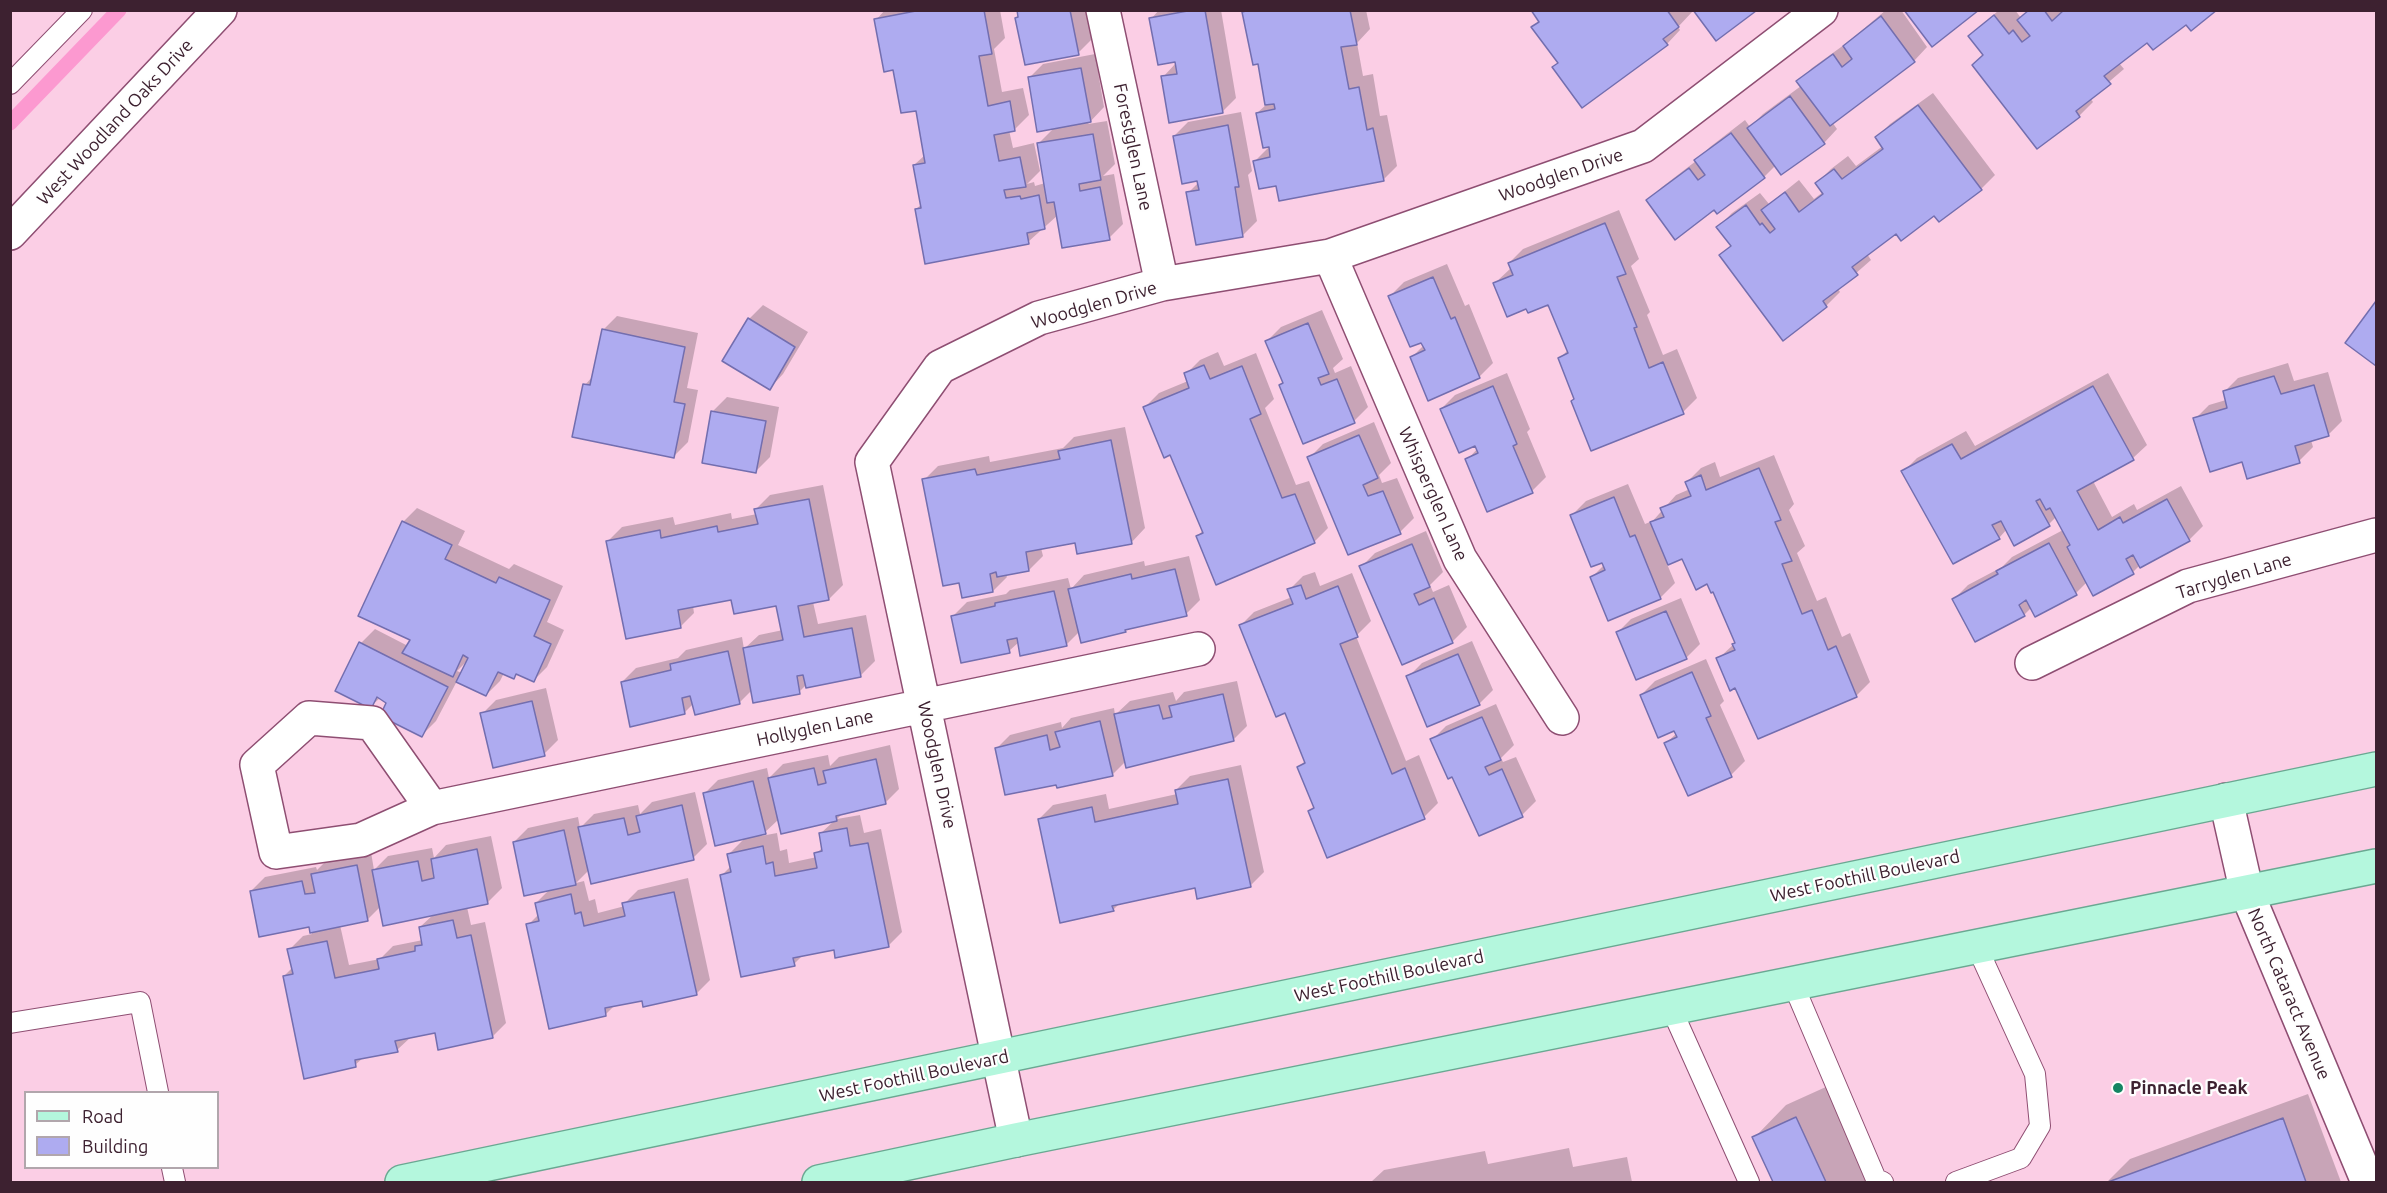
<!DOCTYPE html>
<style>
body{margin:0}
#map{position:relative;width:2387px;height:1193px;overflow:hidden;background:#fbcee5;font-family:Ubuntu,sans-serif}
canvas{display:block}
.frame{position:absolute;inset:0;border:12px solid #3d2130;pointer-events:none}
.legend{position:absolute;left:24px;top:1091px;width:195px;height:78px;box-sizing:border-box;background:#fefefe;border:2px solid #b1a6ac;margin:0;padding:8px 10px;list-style:none;font-size:18px;color:#3d2130}
.legend li{display:flex;align-items:center;gap:12px;height:30px}
.legend b{width:30px;border:2px solid #b1a6ac}
</style>
<div id="map">
<canvas width="2387" height="1193"></canvas>
<div class="frame"></div>
<ul class="legend">
<li><b style="height:8px;background:#b4f7dd"></b>Road</li>
<li><b style="height:16px;background:#aeabf0"></b>Building</li>
</ul>
</div>
<script>
const c = document.querySelector('canvas').getContext('2d');
c.lineJoin = 'round';
function fillPath(path, color) { c.fillStyle = color; c.fill(path, 'evenodd'); }
const poly = rows => new Path2D(rows.map(r => 'M' + r).join(''));
function strokePath(path, color, width, dash) { c.strokeStyle = color; c.lineWidth = width; c.lineCap = dash ? 'butt' : 'round'; c.setLineDash(dash || []); c.stroke(path); }
function drawText(font, color, halo, rows, align = 'center') {
  c.font = font + ' Ubuntu,sans-serif'; c.lineWidth = 4.5; c.setLineDash([]); c.textBaseline = 'middle'; c.strokeStyle = halo; c.fillStyle = color; for (const [text, x, y, turn = 0] of rows) {
    c.save(); c.translate(x, y); c.rotate((+turn || 0) * Math.PI / 180); c.textAlign = isNaN(turn) ? turn : align; if (halo) c.strokeText(text, 0, 0); c.fillText(text, 0, 0); c.restore();
  }
}
const shadow = poly([
 [885,10,1000,10,1005,38,994,49,1002,92,1023,88,1029,115,1015,129,1009,130,1013,148,1034,143,1040,171,1027,184,1034,182,1035,186,1045,183,1038,144,1054,128,1029,78,1043,64,1095,54,1104,107,1088,124,1107,121,1115,164,1103,176,1114,174,1123,224,1109,238,1058,215,1028,242,916,209,922,204,914,165,925,155,917,109,894,68,876,20],
 [1017,10,1086,10,1092,39,1078,53,1026,63],
 [1159,10,1221,10,1236,98,1222,112,1163,77,1176,63,1151,19],
 [1246,10,1366,10,1370,29,1357,43,1363,76,1373,74,1380,116,1387,115,1397,166,1383,180,1277,184,1255,161,1272,144,1257,113,1267,104,1259,63,1244,12],
 [1533,10,1691,10,1692,12,1678,27,1680,30,1667,44,1559,62,1533,27,1540,21],
 [1886,10,1901,10,1927,47,1914,61,1832,122,1837,129,1824,143,1776,165,1764,177,1714,208,1648,201,1662,187,1696,161,1710,147,1745,120,1750,127,1763,114,1801,86,1798,82,1812,68,1848,42],
 [1999,10,2015,10,2021,18,2029,10,2214,10,2147,41,2119,63,2124,69,2090,98,2093,102,2079,116,1985,54,1970,36],
 [1933,93,1995,175,1981,189,1896,232,1867,254,1871,260,1838,289,1840,292,1826,306,1783,338,1721,255,1732,245,1718,227,1732,213,1760,193,1769,204,1799,180,1814,199,1823,192,1817,183,1831,169,1848,156,1856,166,1883,146,1877,137,1890,124],
 [1241,112,1252,171,1248,175,1257,221,1243,235,1188,193,1202,179,1174,136,1188,122],
 [1619,210,1639,259,1631,266,1650,312,1647,315,1663,355,1677,349,1697,398,1683,412,1575,398,1560,358,1568,350,1549,303,1527,307,1495,283,1511,268,1509,263,1523,249],
 [1447,264,1465,306,1469,304,1493,363,1479,377,1412,357,1424,345,1390,296,1404,282],
 [2376,303,2376,364,2347,343],
 [763,305,808,332,783,374,770,388,724,360,749,319],
 [1322,310,1343,359,1333,368,1335,373,1351,366,1368,407,1354,421,1280,385,1284,382,1267,341,1281,327],
 [617,316,698,333,687,388,698,390,688,442,674,456,585,385,593,376,603,330],
 [1218,352,1224,366,1256,353,1274,399,1265,408,1296,485,1309,481,1328,528,1314,542,1198,536,1203,530,1171,453,1145,407,1159,393,1188,381,1186,374,1200,360],
 [2288,363,2294,381,2328,372,2342,421,2328,435,2311,440,2313,447,2299,461,2243,460,2195,419,2209,405,2226,400,2224,392,2238,378],
 [1507,373,1530,429,1527,432,1546,477,1532,491,1467,460,1478,448,1441,409,1455,395],
 [2108,373,2147,445,2133,458,2093,481,2112,517,2134,504,2137,510,2181,486,2203,526,2189,540,2140,565,2133,572,2094,594,2087,582,2076,593,2032,607,2024,615,1954,599,1968,585,2002,567,2012,557,2063,530,2056,517,2049,524,2007,529,1999,538,1903,472,1917,458,1966,431,1975,446],
 [727,397,779,407,770,457,756,471,713,411],
 [1374,422,1391,463,1379,475,1382,483,1397,478,1414,518,1400,532,1349,553,1309,458,1323,444],
 [1125,427,1145,528,1131,543,1076,541,1041,548,1043,556,1029,570,1006,574,1007,577,993,591,960,581,924,480,938,466,989,456,990,462,1063,448,1074,437],
 [1774,455,1794,504,1789,510,1805,546,1797,553,1817,601,1826,597,1842,637,1850,633,1870,682,1856,696,1718,659,1735,643,1713,590,1683,557,1667,564,1675,583,1661,597,1609,619,1592,577,1604,565,1572,515,1586,501,1628,484,1645,524,1650,522,1650,524,1676,495,1690,489,1687,482,1701,468,1715,462,1720,477],
 [823,485,843,585,829,599,813,602,818,624,866,615,875,661,861,675,807,686,807,684,799,692,752,690,739,703,694,703,685,712,632,725,622,682,636,668,678,658,686,650,742,637,744,649,759,635,783,630,778,604,732,598,693,606,694,613,680,627,608,541,622,527,673,517,675,525,731,513,732,519,757,514,756,509,770,495],
 [417,508,465,531,458,545,509,569,514,564,563,586,547,622,564,630,547,667,533,681,517,673,513,677,504,673,500,681,486,695,457,681,436,721,422,735,388,702,380,698,370,707,361,643,375,629,408,646,412,639,403,522],
 [469,659,462,673,457,671],
 [1426,531,1443,572,1430,585,1433,592,1449,585,1467,627,1453,641,1402,663,1361,567,1375,553],
 [1189,556,1200,600,1186,614,1128,628,1125,631,1080,631,1066,645,1019,642,1009,651,953,616,967,602,1006,594,1010,590,1068,578,1071,589,1084,575,1144,561,1145,566],
 [1315,572,1320,586,1352,573,1371,621,1356,636,1406,761,1419,755,1438,803,1424,817,1328,856,1310,811,1314,806,1298,768,1306,760,1286,711,1240,626,1254,612,1292,597,1289,590,1303,576],
 [1681,598,1700,644,1686,658,1617,633,1631,619],
 [1472,641,1493,690,1479,704,1408,677,1422,663],
 [1706,659,1724,701,1720,705,1745,761,1731,775,1666,743,1677,733,1641,695,1655,681],
 [1237,681,1247,726,1233,740,1126,761,1112,775,1057,783,996,749,1010,735,1061,722,1062,728,1071,718,1114,708,1115,715,1130,701,1173,692,1176,701,1184,692],
 [546,688,558,740,544,754,482,714,496,700],
 [1496,704,1514,745,1501,758,1503,762,1516,757,1536,801,1522,815,1453,775,1432,740,1446,726],
 [890,745,899,789,885,803,843,813,837,819,860,815,864,833,881,829,902,932,888,946,835,948,804,954,794,964,722,875,731,866,729,854,746,837,704,794,718,780,767,768,769,778,783,764,828,755,830,766,839,757],
 [779,819,835,820,820,834,823,847,816,854,817,857,789,863,787,849,780,851,777,833,761,836],
 [1241,765,1264,872,1250,886,1196,887,1120,903,1113,910,1039,819,1053,805,1106,794,1109,809,1177,794,1176,790,1190,776],
 [695,792,707,844,693,858,589,870,576,883,584,881,589,901,595,899,598,913,625,906,624,904,638,890,688,878,710,980,696,994,643,999,616,1004,605,1015,528,925,539,914,536,903,550,889,514,842,528,828,578,817,580,828,594,814,638,805,640,814,652,802],
 [491,836,502,888,488,902,467,907,471,925,485,922,506,1023,492,1037,436,1032,411,1037,397,1050,364,1057,355,1065,284,976,293,967,289,950,303,936,312,934,310,925,251,891,265,877,316,867,317,870,326,861,371,852,374,870,388,856,432,848,434,858,446,845],
 [381,906,434,914,420,927,423,940,393,946,380,959,349,965,340,925,367,920],
 [1828,1086,1873,1182,1775,1182,1754,1138,1786,1105],
 [2308,1094,2341,1182,2107,1182,2130,1159],
 [1569,1148,1573,1167,1627,1157,1632,1182,1371,1182,1384,1170,1485,1151,1488,1164]
]);
const stream = poly([
 [10,123,119,10]
]);
const building = poly([
 [921,10,984,10,992,54,979,56,988,106,1010,101,1015,131,994,135,999,161,1020,157,1026,187,1004,190,1006,198,1020,196,1021,199,1039,195,1045,229,1027,233,1029,244,925,264,915,209,921,208,913,165,925,163,916,111,901,113,893,70,884,72,874,19,921,10],
 [1017,10,1070,10,1079,55,1025,65,1015,18,1018,17,1017,10],
 [1193,10,1205,10,1223,113,1169,123,1161,76,1177,74,1175,62,1158,65,1149,18,1193,10],
 [1250,10,1350,10,1357,45,1341,47,1349,89,1359,87,1367,130,1373,128,1384,181,1279,201,1276,186,1259,189,1253,161,1270,157,1269,147,1263,148,1256,113,1275,109,1274,104,1265,105,1258,64,1253,65,1242,12,1250,10],
 [1531,10,1667,10,1679,27,1663,39,1668,45,1582,108,1552,67,1558,63,1531,27,1539,22,1531,10],
 [1693,10,1756,10,1756,11,1716,41,1693,10],
 [1904,10,1979,10,1932,47,1904,10],
 [2029,10,2044,10,2052,21,2064,10,2217,10,2191,31,2186,25,2153,50,2147,43,2104,76,2111,84,2076,111,2080,117,2037,149,1972,65,1983,55,1968,36,1994,15,2009,34,2013,30,2022,42,2030,36,2017,20,2029,10],
 [1881,16,1915,62,1830,126,1796,81,1833,54,1842,67,1852,59,1843,46,1881,16],
 [1081,68,1091,122,1037,132,1028,77,1081,68],
 [1790,96,1825,144,1781,175,1747,128,1790,96],
 [1918,105,1982,190,1939,222,1934,216,1901,241,1896,234,1852,267,1858,275,1823,301,1827,307,1783,341,1719,255,1731,246,1716,227,1746,205,1760,225,1762,223,1770,233,1775,229,1761,210,1785,192,1799,212,1823,194,1815,183,1834,169,1842,179,1883,149,1875,137,1918,105],
 [1228,125,1239,187,1235,187,1243,237,1196,245,1186,192,1199,190,1197,181,1182,184,1173,136,1228,125],
 [1731,133,1765,178,1717,214,1714,210,1675,240,1646,200,1689,168,1698,180,1705,175,1694,160,1731,133],
 [1093,134,1101,180,1079,184,1080,191,1100,187,1110,240,1062,248,1054,202,1047,203,1037,143,1093,134],
 [1605,223,1626,274,1617,277,1637,327,1634,328,1649,368,1663,362,1684,414,1591,451,1571,401,1574,399,1558,358,1568,353,1548,305,1528,313,1526,309,1507,317,1493,283,1513,275,1508,263,1605,223],
 [1433,277,1451,319,1455,317,1480,378,1428,401,1410,357,1425,350,1421,343,1410,347,1388,296,1433,277],
 [2376,301,2376,366,2345,343,2376,301],
 [748,318,795,347,770,390,722,361,748,318],
 [1308,323,1329,374,1318,378,1321,385,1337,379,1355,423,1303,444,1279,385,1283,383,1265,341,1308,323],
 [602,329,685,347,674,402,685,404,674,458,572,437,583,384,590,385,602,329],
 [1204,365,1210,379,1242,366,1261,414,1250,419,1282,498,1295,494,1315,543,1216,585,1196,536,1203,533,1170,455,1164,458,1143,407,1189,388,1184,373,1204,365],
 [2274,376,2281,394,2314,385,2329,436,2295,446,2300,463,2247,479,2242,462,2210,472,2193,418,2227,408,2223,391,2274,376],
 [1493,386,1517,444,1513,446,1533,493,1487,512,1465,459,1478,453,1475,446,1459,453,1440,409,1493,386],
 [2093,386,2134,460,2077,491,2098,530,2120,517,2123,523,2167,499,2190,541,2140,568,2133,555,2126,559,2134,574,2093,596,2067,547,2070,545,2050,508,2046,510,2040,499,2036,501,2050,526,2014,546,2001,521,1992,525,2000,539,1953,564,1901,471,1952,444,1961,459,2093,386],
 [711,411,766,421,756,473,702,463,711,411],
 [1359,435,1378,478,1363,485,1368,496,1383,491,1401,534,1348,555,1307,457,1359,435],
 [1111,440,1132,544,1077,554,1075,543,1026,552,1029,571,997,577,996,572,990,574,993,592,962,598,959,583,943,586,922,479,975,469,977,475,1060,459,1058,451,1111,440],
 [1759,468,1781,520,1775,522,1792,561,1782,564,1802,614,1812,610,1828,650,1836,646,1857,697,1758,739,1735,688,1730,691,1716,658,1735,650,1732,644,1735,643,1713,592,1711,593,1707,584,1696,590,1682,559,1668,565,1650,522,1664,517,1660,508,1691,496,1685,482,1701,475,1706,490,1759,468],
 [1614,497,1630,537,1635,535,1661,599,1608,621,1590,577,1605,570,1602,563,1591,567,1570,515,1614,497],
 [809,499,829,600,798,606,804,637,852,628,861,677,806,688,803,675,797,676,800,694,753,703,743,648,783,640,776,606,734,614,731,600,678,610,681,628,626,639,606,541,660,530,661,538,717,526,718,532,758,524,754,509,809,499],
 [402,521,452,545,445,559,496,583,499,577,550,600,534,636,551,644,534,682,516,674,514,679,498,672,486,696,456,682,468,658,463,655,453,677,402,653,410,640,358,616,402,521],
 [2049,543,2077,595,2035,617,2026,600,2019,605,2025,616,1975,642,1952,599,1998,574,1996,571,2049,543],
 [1412,544,1430,587,1414,594,1419,605,1434,598,1453,643,1402,665,1359,566,1412,544],
 [1175,569,1187,616,1125,630,1126,632,1081,643,1068,589,1131,574,1132,579,1175,569],
 [1301,585,1306,599,1338,586,1358,637,1340,644,1392,774,1405,768,1425,819,1327,858,1308,811,1314,808,1297,767,1305,763,1285,713,1276,717,1239,625,1293,604,1287,589,1301,585],
 [1054,591,1067,646,1020,656,1017,638,1007,640,1010,653,961,663,951,616,995,606,995,603,1054,591],
 [1666,611,1687,659,1636,680,1616,632,1666,611],
 [359,642,448,687,422,737,380,716,386,703,377,697,371,709,335,691,359,642],
 [728,651,740,704,695,715,690,696,682,698,685,714,630,727,621,682,671,670,670,664,728,651],
 [1458,654,1480,705,1427,727,1406,676,1458,654],
 [1692,672,1711,716,1706,718,1732,777,1688,796,1664,743,1677,737,1674,731,1658,738,1640,695,1692,672],
 [1223,694,1234,741,1126,768,1114,714,1159,705,1163,719,1172,717,1169,706,1223,694],
 [532,701,545,756,493,768,480,713,532,701],
 [1482,717,1501,760,1485,767,1489,775,1502,769,1523,817,1479,836,1452,777,1448,779,1430,739,1482,717],
 [1100,721,1113,776,1057,788,1056,785,1005,795,995,748,1047,735,1050,750,1060,747,1055,732,1100,721],
 [876,759,886,804,836,816,837,821,781,834,768,778,814,768,818,785,826,783,823,771,876,759],
 [1228,779,1251,887,1197,899,1195,888,1112,906,1114,911,1060,923,1038,819,1092,807,1095,822,1178,804,1175,790,1228,779],
 [753,781,766,834,715,846,703,793,753,781],
 [682,805,694,860,591,884,578,827,624,818,628,835,640,832,636,816,682,805],
 [847,828,850,846,868,843,889,947,835,958,834,950,793,958,795,966,741,977,720,875,731,872,727,854,763,846,766,864,773,862,775,876,817,868,814,853,822,851,819,833,847,828],
 [564,830,576,885,524,896,513,842,564,830],
 [477,849,488,904,383,926,372,870,418,861,422,881,434,878,431,859,477,849],
 [357,865,368,921,310,933,309,927,259,937,250,891,302,881,305,894,315,893,311,874,357,865],
 [674,892,697,995,643,1007,642,1001,605,1008,606,1016,549,1029,526,924,539,921,535,903,571,894,575,914,581,912,584,926,625,916,622,903,674,892],
 [453,920,457,938,471,935,493,1038,438,1050,435,1033,395,1041,398,1052,355,1060,356,1067,304,1079,283,976,293,974,287,949,327,941,335,978,379,969,377,959,415,951,415,946,422,945,419,927,453,920],
 [1796,1117,1826,1182,1773,1182,1752,1137,1796,1117],
 [2283,1118,2306,1182,2108,1182,2283,1118]
]);
const lane = poly([
 [10,84,82,10],
 [1793,984,1876,1179,1883,1182],
 [1671,1008,1749,1182],
 [10,1023,140,1002,158,1092],
 [172,1168,175,1182],
 [1956,1182,2021,1158,2040,1126,2035,1074,1977,947]
]);
const street = poly([
 [1103,10,1162,284],
 [10,233,220,10],
 [1330,256,1460,559,1562,718],
 [2032,663,2188,586,2376,535],
 [2226,800,2247,893,2368,1182],
 [432,808,372,723,309,718,257,765,276,852,361,840,432,808,1198,649],
 [1016,1140,872,462,940,367,1039,318,1162,284,1330,256,1643,146,1821,10]
]);
const primary = poly([
 [402,1182,2376,769],
 [819,1182,1016,1140,2376,866]
]);
const markers = [
 [2118,1088,6,"#158563"]
];
const streetNames = [
 ["West Woodland Oaks Drive",115,122,-47],
 ["Forestglen Lane",1133,147,78],
 ["Woodglen Drive",1561,175,-19],
 ["Woodglen Drive",1094,305,-16],
 ["Whisperglen Lane",1433,494,66],
 ["Tarryglen Lane",2234,576,-17],
 ["Hollyglen Lane",815,728,-12],
 ["Woodglen Drive",937,765,78],
 ["West Foothill Boulevard",1865,876,-12],
 ["West Foothill Boulevard",1389,976,-12],
 ["North Cataract Avenue",2289,994,67],
 ["West Foothill Boulevard",914,1076,-12]
];
const poiNames = [
 ["Pinnacle Peak",2130,1088]
];
fillPath(shadow, '#0003');
strokePath(stream, '#fc99d0', 15);
fillPath(building, '#aeabf0');
strokePath(building, '#736eaf', 1.5);
strokePath(lane, '#8e4e72', 22);
strokePath(street, '#8e4e72', 36);
strokePath(primary, '#6aa892', 36);
strokePath(lane, '#fff', 20);
strokePath(street, '#fff', 33);
strokePath(primary, '#b4f7dd', 33);
for (const [x, y, r, color] of markers) { const dot = new Path2D(); dot.arc(x, y, r, 0, 2 * Math.PI); c.fillStyle = color; c.fill(dot); strokePath(dot, '#fefefe', 2); }
drawText('18px', '#3d2130', '#fefefe', streetNames);
drawText('bold 18px', '#3d2130', '#fefefe', poiNames, 'left');
</script>
